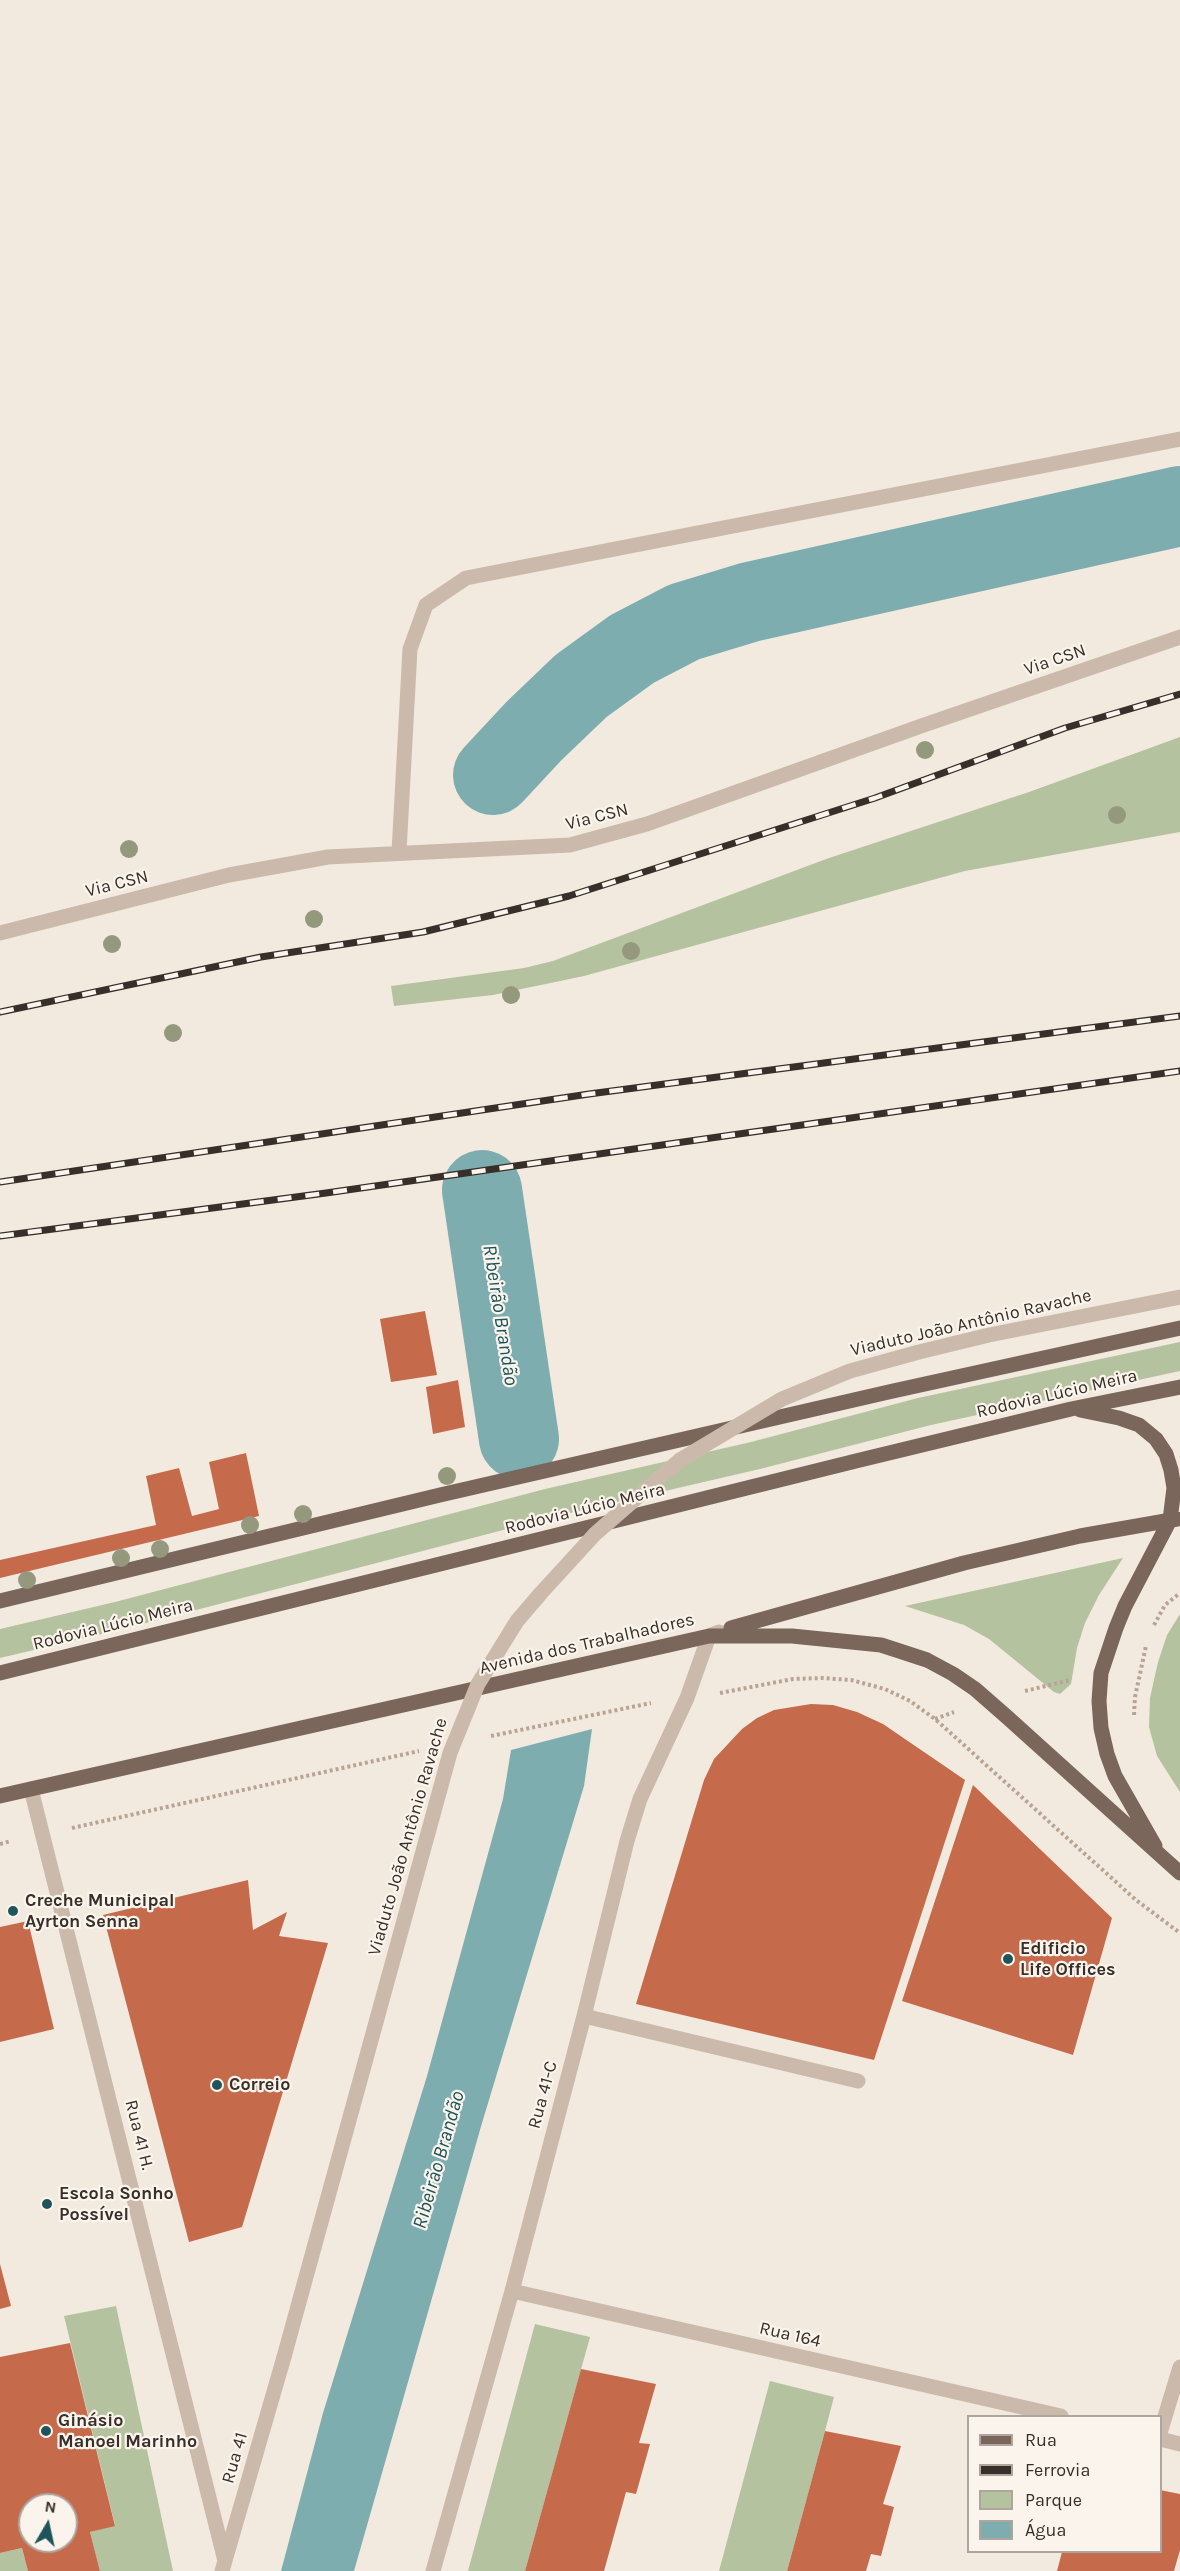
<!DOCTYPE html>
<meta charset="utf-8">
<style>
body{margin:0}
#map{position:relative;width:1180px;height:2571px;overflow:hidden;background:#f3eadf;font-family:Karla,sans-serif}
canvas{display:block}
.legend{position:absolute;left:967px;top:2415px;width:195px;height:138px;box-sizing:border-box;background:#faf4ec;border:2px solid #ada59e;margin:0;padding:8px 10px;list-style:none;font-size:18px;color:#392f2a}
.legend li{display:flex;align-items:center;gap:12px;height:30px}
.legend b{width:30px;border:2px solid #ada59e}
.north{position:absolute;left:18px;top:2493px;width:60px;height:60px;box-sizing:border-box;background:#faf4ec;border:2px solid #ada59e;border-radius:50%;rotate:9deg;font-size:16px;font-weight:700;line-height:24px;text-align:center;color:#392f2a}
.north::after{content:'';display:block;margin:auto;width:21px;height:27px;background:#1f555a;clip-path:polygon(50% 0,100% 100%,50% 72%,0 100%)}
</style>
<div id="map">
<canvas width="1180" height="2571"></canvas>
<ul class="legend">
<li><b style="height:8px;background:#7a665b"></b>Rua</li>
<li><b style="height:8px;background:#392f2a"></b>Ferrovia</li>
<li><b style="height:16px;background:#b5c29f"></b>Parque</li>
<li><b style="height:16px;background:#7eadb0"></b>Água</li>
</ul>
<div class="north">N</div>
</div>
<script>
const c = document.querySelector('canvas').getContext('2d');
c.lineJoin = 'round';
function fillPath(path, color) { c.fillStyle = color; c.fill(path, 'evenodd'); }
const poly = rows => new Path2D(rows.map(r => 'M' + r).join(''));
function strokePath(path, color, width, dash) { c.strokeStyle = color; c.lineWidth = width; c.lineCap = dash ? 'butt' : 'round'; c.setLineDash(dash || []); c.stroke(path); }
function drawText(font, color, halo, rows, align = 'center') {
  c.font = font + ' Karla,sans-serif'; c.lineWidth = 4.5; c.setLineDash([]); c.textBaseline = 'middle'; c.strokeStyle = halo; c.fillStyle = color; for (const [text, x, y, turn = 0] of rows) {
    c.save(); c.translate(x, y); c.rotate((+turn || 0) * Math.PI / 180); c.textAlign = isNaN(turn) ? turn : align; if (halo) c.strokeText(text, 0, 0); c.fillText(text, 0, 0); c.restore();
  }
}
const green = poly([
 [1180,737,1180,832,965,871,584,976,493,995,394,1006,391,986,524,968,553,961,829,858,1029,792],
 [1180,1342,1180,1371,931,1425,760,1469,557,1516,127,1628,0,1658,0,1629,115,1602,545,1489,751,1442,918,1398],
 [1123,1558,1099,1595,1085,1623,1077,1648,1071,1684,1060,1694,1054,1692,989,1639,964,1625,905,1606],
 [1180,1614,1180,1792,1157,1756,1149,1727,1150,1698,1158,1662,1167,1635],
 [116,2306,173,2571,100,2571,90,2532,115,2525,64,2316],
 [535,2324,590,2337,525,2571,468,2571],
 [770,2381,834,2397,825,2431,787,2571,719,2571],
 [22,2548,28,2571,0,2571,0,2553]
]);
const water = poly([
 [592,1729,584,1786,482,2123,354,2571,281,2571,323,2413,427,2076,503,1799,511,1750]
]);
const river = poly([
 [493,775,534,731,581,686,632,649,684,622,750,602,1180,506],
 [482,1190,519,1439]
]);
const building = poly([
 [425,1311,437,1375,391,1382,380,1319],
 [458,1380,465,1427,433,1434,426,1387],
 [246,1453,259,1516,0,1578,0,1560,156,1525,146,1476,179,1468,192,1516,219,1509,209,1462],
 [811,1704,833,1705,857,1712,883,1724,965,1780,874,2060,636,2004,704,1780,714,1759,742,1729,757,1718,774,1710],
 [973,1785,1112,1918,1073,2055,902,2001],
 [248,1880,253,1930,287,1912,279,1936,328,1943,242,2227,189,2242,103,1915],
 [28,1921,54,2029,0,2042,0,1927],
 [0,2264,11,2306,0,2309],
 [70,2343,115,2526,90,2532,100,2571,28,2571,22,2548,0,2553,0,2357],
 [30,2505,66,2505,66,2541,30,2541],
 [581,2369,656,2384,639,2443,650,2444,636,2494,626,2492,604,2571,525,2571],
 [825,2431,901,2446,883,2504,894,2507,881,2556,871,2554,866,2571,787,2571],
 [1160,2490,1180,2494,1180,2550,1174,2571,1057,2571,1062,2552,1160,2552]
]);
const path = poly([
 [1154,1625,1165,1605,1180,1593],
 [1025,1691,1070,1680],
 [720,1693,793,1679,822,1678,851,1680,885,1689,910,1701,935,1719,1136,1900,1180,1933],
 [1134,1715,1135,1697,1146,1646],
 [935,1719,954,1712],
 [491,1736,651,1703],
 [72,1828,419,1751],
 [0,1844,11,1841]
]);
const minor = poly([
 [399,852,410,649,426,605,466,578,1180,439],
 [0,933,229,875,328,857,570,845,647,824,924,725,1180,637],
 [31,1789,225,2561],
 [584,2016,858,2081],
 [512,2291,1061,2416],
 [1160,2433,1180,2367],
 [1160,2439,1180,2444],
 [222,2571,284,2357],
 [433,2571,512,2291,584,2016,627,1841,640,1799,687,1698,709,1636,719,1632]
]);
const major = poly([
 [1080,1410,1119,1418,1139,1425,1156,1439,1166,1454,1171,1470,1174,1488,1170,1520,1125,1606,1116,1628,1101,1673,1099,1701,1101,1728,1107,1754,1115,1776,1155,1846],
 [0,1601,440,1495,893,1391,1180,1328],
 [731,1628,964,1563,1080,1536,1177,1519],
 [0,1673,860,1460,1071,1409,1180,1387],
 [0,1796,709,1636,792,1636,881,1645,927,1660,953,1674,975,1689,1007,1717,1180,1873]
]);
const rail = poly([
 [0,1012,261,957,423,932,569,896,875,798,1065,728,1180,694],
 [0,1182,589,1094,1180,1016],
 [0,1236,326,1193,1180,1071]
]);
const minorBridge = poly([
 [284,2357,450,1753,478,1684,517,1621,541,1593,595,1534,680,1460,782,1399,850,1371,919,1352,989,1335,1180,1297]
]);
const trees = [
 [925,750],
 [1117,815],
 [129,849],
 [314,919],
 [112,944],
 [631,951],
 [511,995],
 [173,1033],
 [447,1476],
 [303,1514],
 [250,1525],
 [160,1549],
 [121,1558],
 [27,1580]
];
const markers = [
 [13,1911,6,"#1f555a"],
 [1008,1959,6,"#1f555a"],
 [217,2085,6,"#1f555a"],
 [47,2204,6,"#1f555a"],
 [46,2431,6,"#1f555a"]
];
const streetNames = [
 ["Via CSN",1055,660,-19],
 ["Via CSN",597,817,-14],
 ["Via CSN",117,884,-14],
 ["Viaduto João Antônio Ravache",971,1323,-13],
 ["Rodovia Lúcio Meira",1057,1394,-13],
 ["Rodovia Lúcio Meira",585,1509,-14],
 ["Rodovia Lúcio Meira",113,1625,-14],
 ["Avenida dos Trabalhadores",587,1644,-13],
 ["Viaduto João Antônio Ravache",408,1837,-74],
 ["Rua 41-C",543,2095,-75],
 ["Rua 41 H.",139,2135,76],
 ["Rua 164",790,2335,13],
 ["Rua 41",235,2458,-74]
];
const poiNames = [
 ["Creche Municipal",25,1901],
 ["Ayrton Senna",25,1922],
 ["Edificio",1020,1949],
 ["Life Offices",1020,1970],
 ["Correio",229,2085],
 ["Escola Sonho",59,2194],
 ["Possível",59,2215],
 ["Ginásio",58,2421],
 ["Manoel Marinho",58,2442]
];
const waterNames = [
 ["Ribeirão Brandão",500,1315,81],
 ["Ribeirão Brandão",439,2160,-74]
];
fillPath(green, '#b5c29f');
fillPath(water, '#7eadb0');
strokePath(river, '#7eadb0', 80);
fillPath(building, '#c56b4b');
strokePath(path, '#b7a495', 4, [3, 3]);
strokePath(minor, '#cbbaab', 15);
strokePath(major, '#7a665b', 15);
strokePath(rail, '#392f2a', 7);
strokePath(rail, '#faf4ec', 4.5, [14]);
strokePath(minorBridge, '#cbbaab', 15);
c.fillStyle = '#94997e';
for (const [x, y] of trees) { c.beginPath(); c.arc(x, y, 9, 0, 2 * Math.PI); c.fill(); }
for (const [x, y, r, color] of markers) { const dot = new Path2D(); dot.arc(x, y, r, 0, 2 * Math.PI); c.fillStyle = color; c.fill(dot); strokePath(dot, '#faf4ec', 2); }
drawText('18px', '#392f2a', '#faf4ec', streetNames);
drawText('bold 18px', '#392f2a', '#faf4ec', poiNames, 'left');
drawText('italic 20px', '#1f555a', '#faf4ec', waterNames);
</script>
